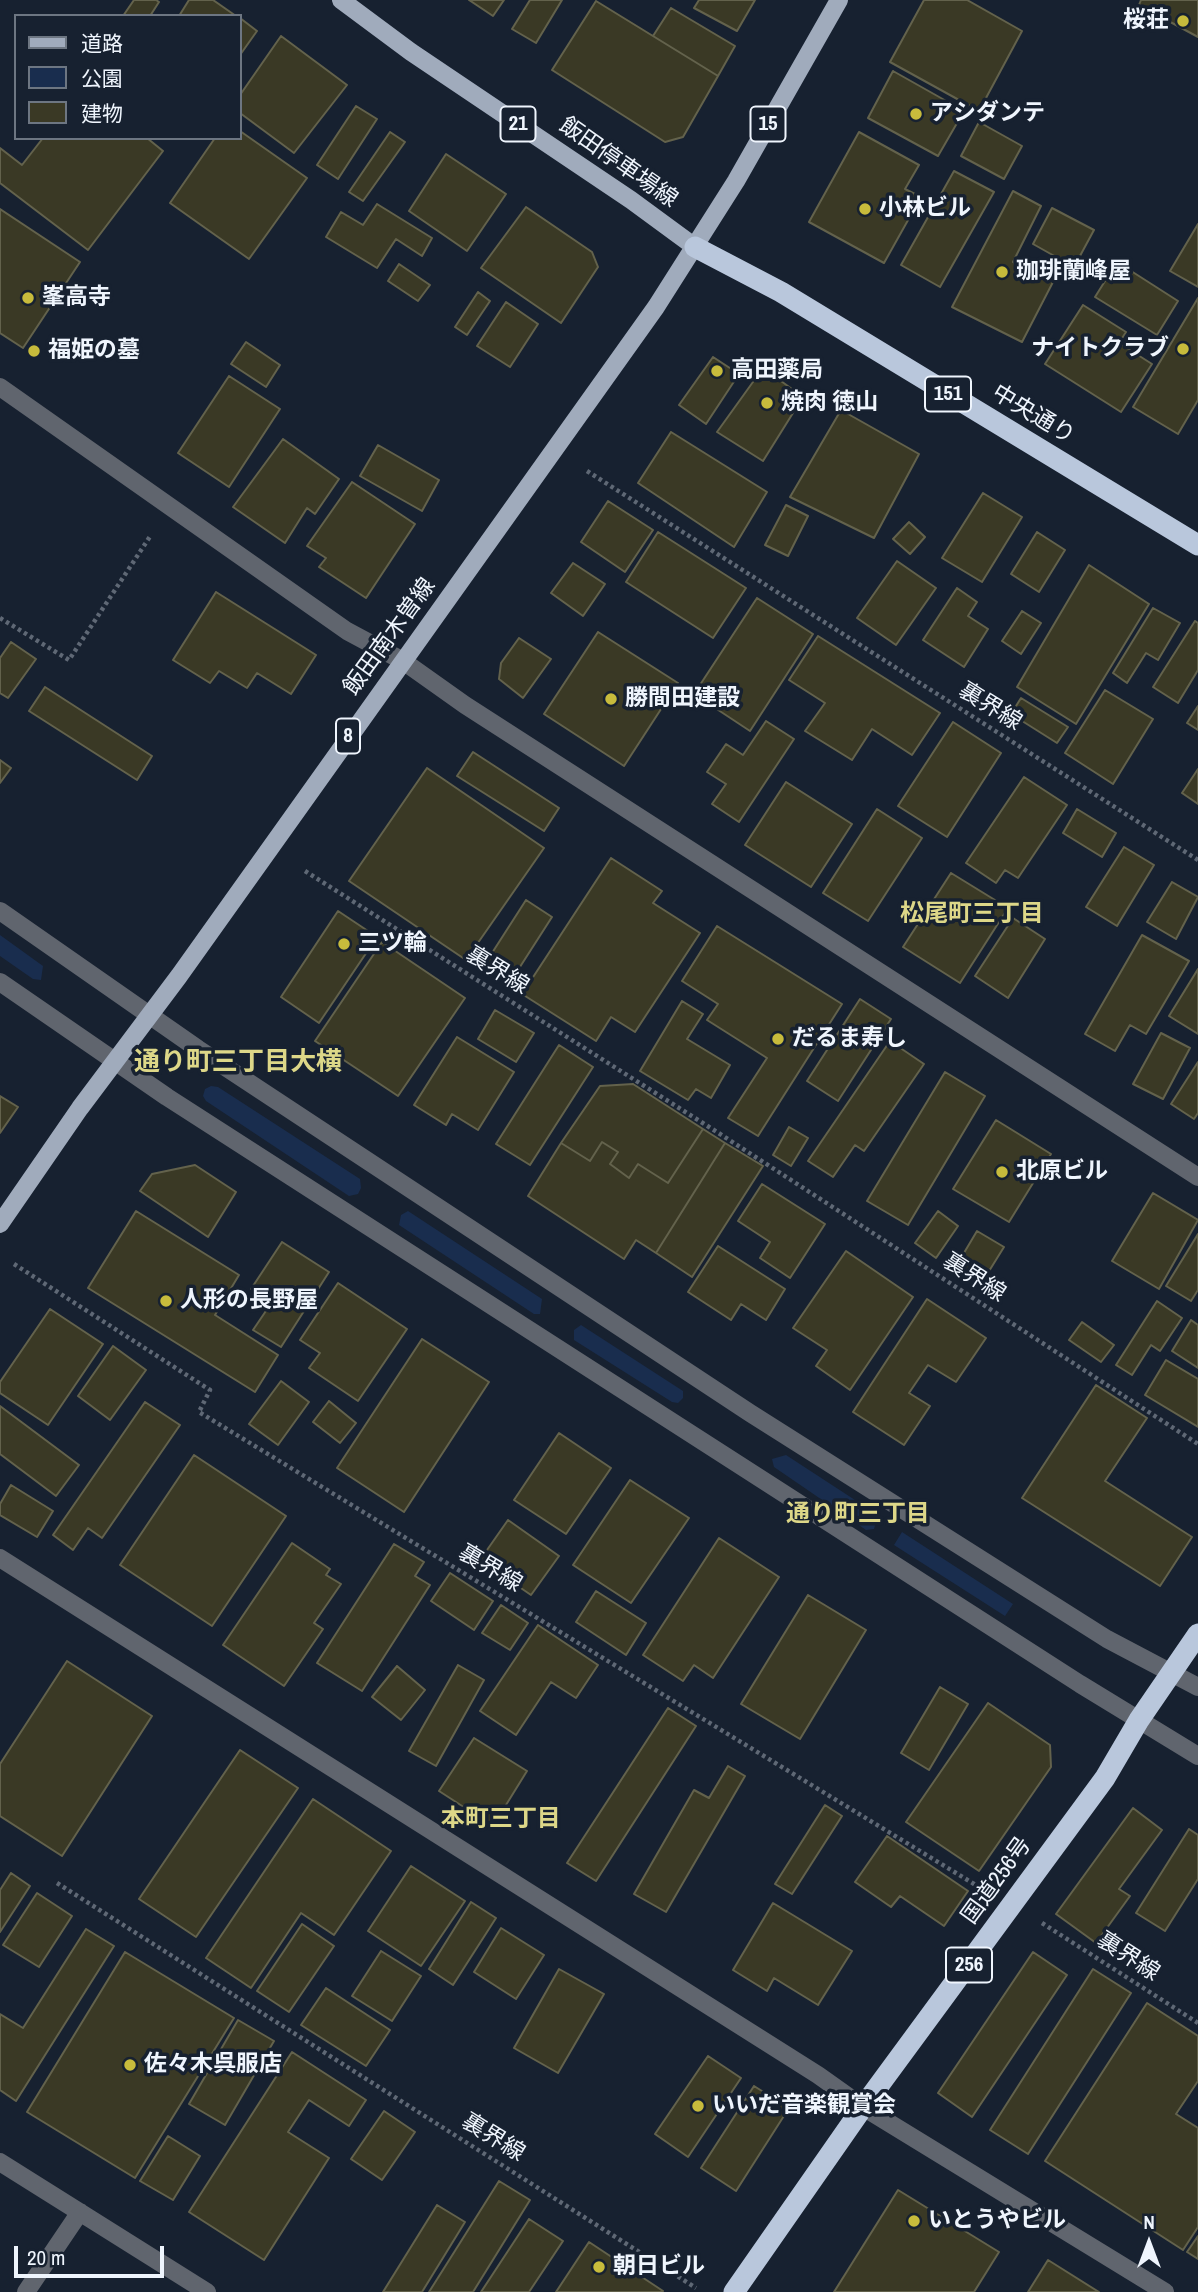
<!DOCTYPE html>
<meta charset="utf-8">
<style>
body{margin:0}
#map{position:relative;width:1198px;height:2292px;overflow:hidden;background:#172130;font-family:"Archivo Narrow","Noto Sans JP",sans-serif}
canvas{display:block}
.legend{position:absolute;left:14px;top:14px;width:228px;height:126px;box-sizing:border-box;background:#172130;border:2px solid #6d7682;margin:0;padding:9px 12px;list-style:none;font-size:21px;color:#eff5fd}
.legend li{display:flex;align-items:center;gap:14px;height:35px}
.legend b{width:35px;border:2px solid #6d7682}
.north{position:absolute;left:1114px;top:2208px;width:70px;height:70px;-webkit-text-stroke:5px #172130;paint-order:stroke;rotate:0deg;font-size:19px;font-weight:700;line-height:28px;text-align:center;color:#eff5fd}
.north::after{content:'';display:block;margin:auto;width:24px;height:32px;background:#eff5fd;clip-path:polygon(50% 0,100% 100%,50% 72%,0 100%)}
.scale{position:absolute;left:14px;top:2246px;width:150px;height:32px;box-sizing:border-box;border:4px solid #eff5fd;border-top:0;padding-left:9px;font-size:21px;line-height:24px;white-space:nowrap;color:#eff5fd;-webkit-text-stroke:5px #172130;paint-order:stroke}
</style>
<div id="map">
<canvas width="1198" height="2292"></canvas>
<ul class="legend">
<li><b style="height:9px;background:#a0abbc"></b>道路</li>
<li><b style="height:19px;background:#192d4e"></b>公園</li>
<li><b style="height:19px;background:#3a3925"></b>建物</li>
</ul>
<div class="north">N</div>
<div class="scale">20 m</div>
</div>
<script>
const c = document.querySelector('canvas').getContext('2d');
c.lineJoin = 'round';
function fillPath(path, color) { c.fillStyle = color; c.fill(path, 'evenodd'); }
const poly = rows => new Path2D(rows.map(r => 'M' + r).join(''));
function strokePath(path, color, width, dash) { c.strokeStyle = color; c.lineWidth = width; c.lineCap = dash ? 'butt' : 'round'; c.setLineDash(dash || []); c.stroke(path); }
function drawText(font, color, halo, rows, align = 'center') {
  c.font = font + ' "Archivo Narrow","Noto Sans JP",sans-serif'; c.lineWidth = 7; c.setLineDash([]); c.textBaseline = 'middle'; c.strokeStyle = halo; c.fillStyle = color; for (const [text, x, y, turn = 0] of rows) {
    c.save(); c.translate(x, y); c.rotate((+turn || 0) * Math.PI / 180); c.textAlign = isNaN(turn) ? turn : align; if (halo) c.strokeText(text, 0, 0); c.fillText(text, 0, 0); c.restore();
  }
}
const green = poly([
 [0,935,43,966,41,980,33,979,0,956],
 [211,1086,218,1087,360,1179,361,1188,358,1194,349,1196,206,1101,203,1096,205,1089],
 [408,1211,542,1299,540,1314,534,1314,399,1225,401,1215],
 [581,1325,683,1391,683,1398,678,1403,672,1402,574,1340,574,1330],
 [786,1455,878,1515,874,1529,866,1530,774,1467,772,1459],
 [902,1532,1013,1604,1005,1616,894,1545]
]);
const building = poly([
 [134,0,156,0,159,2,150,16,123,16,134,0],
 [189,0,213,0,236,16,179,16,189,0],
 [469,0,504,0,493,16,469,0],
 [530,0,562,0,536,43,512,29,530,0],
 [699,0,755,0,737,31,694,8,699,0],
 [924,0,967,0,1022,31,979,111,890,62,924,0],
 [1141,0,1198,0,1198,37,1139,5,1141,0],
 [596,1,718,76,683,137,665,142,552,70,596,1],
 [671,8,735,46,718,76,653,36,671,8],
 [240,18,257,31,240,55,240,18],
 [281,36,347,85,294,153,240,113,240,95,281,36],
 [893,71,964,111,938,156,868,118,893,71],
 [356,106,377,119,338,179,317,165,356,106],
 [979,122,1022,146,1004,179,961,156,979,122],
 [240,131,307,178,249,259,170,203,215,138,240,138,240,131],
 [390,132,405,142,363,201,349,192,390,132],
 [859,132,919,165,905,189,921,197,884,263,809,222,859,132],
 [43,138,147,138,163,151,88,250,0,183,0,148,22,165,43,138],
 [446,154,506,194,467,251,409,211,446,154],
 [954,171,994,192,940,287,901,265,954,171],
 [1013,191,1041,206,1013,262,1053,282,1022,342,952,307,1013,191],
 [377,204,432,238,422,256,396,239,377,268,326,237,341,212,363,225,377,204],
 [526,207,592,252,598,267,561,323,481,268,526,207],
 [1052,208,1094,230,1074,267,1033,244,1052,208],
 [0,209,80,262,23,348,0,333,0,209],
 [1198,224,1198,287,1170,271,1198,224],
 [1117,262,1178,301,1157,335,1095,297,1117,262],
 [399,264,430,285,418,301,388,281,399,264],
 [478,292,490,301,467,335,455,327,478,292],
 [1198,298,1198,400,1178,434,1133,407,1198,298],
 [506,302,538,324,510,367,477,346,506,302],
 [1083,305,1126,332,1119,343,1152,364,1121,412,1045,364,1083,305],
 [246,342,280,365,266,387,231,364,246,342],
 [713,357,739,374,706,424,679,405,713,357],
 [763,368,803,397,763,461,717,432,763,368],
 [229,376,280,409,229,487,178,453,229,376],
 [841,410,919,454,874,538,790,497,841,410],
 [671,432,767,492,734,547,638,483,671,432],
 [283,439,339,479,315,514,307,508,285,543,233,507,283,439],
 [378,445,439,480,422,511,360,476,378,445],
 [352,482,415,524,366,598,319,567,326,558,307,546,352,482],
 [983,493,1022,517,982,582,942,558,983,493],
 [608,501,653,530,625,572,581,542,608,501],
 [786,505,808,516,788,556,765,545,786,505],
 [909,522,925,537,910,554,893,539,909,522],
 [658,532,746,588,713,638,626,582,658,532],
 [1037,532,1065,550,1039,592,1011,574,1037,532],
 [897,561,936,588,896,645,857,618,897,561],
 [573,563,605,584,583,616,551,593,573,563],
 [1089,565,1149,604,1076,724,1017,687,1089,565],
 [957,588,977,602,968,616,988,629,964,667,923,640,957,588],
 [216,592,316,655,291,694,257,673,247,688,219,671,210,683,173,660,216,592],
 [757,598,813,634,750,731,694,694,757,598],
 [1153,608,1180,623,1158,660,1146,653,1127,683,1113,673,1153,608],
 [1022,611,1041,623,1021,654,1002,641,1022,611],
 [1195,621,1198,623,1198,670,1178,703,1153,687,1195,621],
 [598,632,678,683,624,766,544,714,598,632],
 [818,636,940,713,912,755,872,729,852,760,805,731,825,703,789,680,818,636],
 [519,638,551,659,523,698,499,679,501,663,519,638],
 [11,642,36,659,8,698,0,693,0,658,11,642],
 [45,687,152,756,137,780,29,711,45,687],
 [1105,690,1153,719,1113,784,1065,753,1105,690],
 [1021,698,1068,727,1057,743,1011,714,1021,698],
 [1198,706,1198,730,1187,723,1198,706],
 [766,721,794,739,739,822,712,804,726,784,707,772,726,744,743,755,766,721],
 [953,722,1001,753,947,837,898,806,953,722],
 [473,752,559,808,544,831,457,776,473,752],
 [0,760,11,768,0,783,0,760],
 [427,768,544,848,466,960,349,881,427,768],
 [1198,769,1198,804,1182,793,1198,769],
 [1024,777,1067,805,1018,878,1005,870,996,883,966,863,1024,777],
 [786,782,852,824,811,887,745,845,786,782],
 [877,809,922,838,868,921,823,893,877,809],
 [1077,809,1116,833,1102,857,1063,833,1077,809],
 [1124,847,1154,865,1117,926,1086,907,1124,847],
 [611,858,662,891,653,903,700,933,635,1032,611,1017,596,1041,522,994,611,858],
 [951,873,1008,908,960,983,903,947,951,873],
 [1172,882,1198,897,1176,939,1147,922,1172,882],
 [526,900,552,917,509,984,483,967,526,900],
 [338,911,377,937,319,1023,281,997,338,911],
 [1013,918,1045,939,1008,998,975,976,1013,918],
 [717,926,842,1004,758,1136,728,1118,767,1058,707,1020,718,1004,682,981,717,926],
 [1142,935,1189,961,1146,1034,1130,1025,1115,1051,1085,1034,1142,935],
 [382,942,465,998,398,1096,315,1041,382,942],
 [1198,969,1198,1034,1169,1016,1198,969],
 [860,999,891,1019,838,1101,807,1081,860,999],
 [682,1001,703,1014,687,1039,730,1065,711,1098,696,1089,688,1100,640,1071,682,1001],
 [495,1010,534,1033,516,1062,478,1039,495,1010],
 [1161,1033,1190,1048,1163,1099,1133,1084,1161,1033],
 [457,1037,514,1072,478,1130,452,1114,446,1125,414,1105,457,1037],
 [890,1041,924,1064,864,1151,855,1145,833,1177,808,1161,890,1041],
 [559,1045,593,1067,530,1165,496,1144,559,1045],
 [1198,1062,1198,1113,1194,1119,1171,1104,1198,1062],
 [945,1072,985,1096,908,1225,867,1201,945,1072],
 [633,1084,703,1129,668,1183,638,1164,629,1178,610,1164,618,1152,602,1142,590,1161,561,1143,600,1086,633,1084],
 [0,1096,18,1107,0,1133,0,1096],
 [996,1120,1051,1154,1009,1222,953,1189,996,1120],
 [789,1127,808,1138,791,1166,773,1155,789,1127],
 [703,1129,725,1143,656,1253,636,1240,624,1259,528,1196,561,1143,590,1161,602,1142,618,1152,610,1164,629,1178,638,1164,668,1183,703,1129],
 [725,1143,763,1166,692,1277,656,1253,725,1143],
 [195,1165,236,1192,208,1237,140,1191,152,1174,195,1165],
 [762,1184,825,1224,790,1278,760,1258,770,1242,738,1221,762,1184],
 [1153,1193,1198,1220,1159,1289,1112,1261,1153,1193],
 [136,1211,239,1275,215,1315,278,1355,255,1392,88,1288,136,1211],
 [938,1211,958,1226,936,1258,915,1243,938,1211],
 [977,1231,1004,1247,981,1284,955,1268,977,1231],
 [1198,1234,1198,1290,1191,1301,1166,1286,1198,1234],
 [282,1242,329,1272,281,1347,253,1330,272,1302,251,1289,282,1242],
 [718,1246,785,1289,766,1320,741,1304,731,1320,688,1292,718,1246],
 [846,1251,913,1297,850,1390,816,1366,827,1350,793,1328,846,1251],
 [338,1283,407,1329,358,1401,309,1368,320,1353,300,1340,338,1283],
 [927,1299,986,1338,956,1382,928,1365,909,1393,930,1406,904,1445,853,1412,927,1299],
 [1157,1301,1182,1318,1160,1351,1151,1345,1132,1375,1116,1365,1157,1301],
 [50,1309,103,1344,48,1425,0,1393,0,1382,50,1309],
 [1191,1320,1198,1325,1198,1368,1172,1351,1191,1320],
 [1082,1322,1114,1345,1101,1362,1069,1340,1082,1322],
 [422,1339,489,1382,404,1512,337,1468,422,1339],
 [113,1346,146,1370,110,1420,78,1396,113,1346],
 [1166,1360,1198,1379,1198,1427,1145,1395,1166,1360],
 [281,1381,309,1402,278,1445,249,1424,281,1381],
 [1096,1385,1147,1418,1105,1481,1192,1537,1160,1586,1022,1498,1096,1385],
 [329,1401,356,1423,340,1443,313,1422,329,1401],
 [145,1402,180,1425,102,1538,88,1528,73,1550,53,1535,145,1402],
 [0,1406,79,1465,56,1496,0,1454,0,1406],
 [559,1433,611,1468,566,1534,514,1500,559,1433],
 [194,1455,286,1516,212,1626,120,1565,194,1455],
 [630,1480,689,1518,631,1603,573,1565,630,1480],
 [11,1485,53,1511,37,1537,0,1515,0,1504,11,1485],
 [508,1520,559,1556,531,1595,480,1560,508,1520],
 [719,1538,779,1577,713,1678,694,1665,683,1681,643,1655,719,1538],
 [292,1543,330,1569,326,1575,341,1584,314,1623,323,1629,284,1686,223,1645,292,1543],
 [394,1544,424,1562,415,1576,430,1585,362,1691,317,1663,394,1544],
 [450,1573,493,1601,474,1630,431,1601,450,1573],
 [596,1591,646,1623,626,1655,576,1622,596,1591],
 [808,1595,866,1630,800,1739,741,1704,808,1595],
 [501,1605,528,1623,510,1650,482,1633,501,1605],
 [538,1625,598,1665,576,1698,551,1682,516,1735,480,1711,538,1625],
 [67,1661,152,1716,62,1856,0,1816,0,1764,67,1661],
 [458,1665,484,1680,436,1766,409,1751,458,1665],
 [397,1666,425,1690,401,1720,372,1697,397,1666],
 [940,1687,968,1704,929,1770,901,1753,940,1687],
 [988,1703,1050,1745,1051,1767,979,1871,906,1822,988,1703],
 [668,1708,696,1726,596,1881,567,1863,668,1708],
 [474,1738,527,1771,493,1826,439,1791,474,1738],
 [240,1750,298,1788,196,1937,139,1899,240,1750],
 [728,1766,745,1776,666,1912,634,1894,694,1790,709,1798,728,1766],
 [313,1799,391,1851,334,1935,301,1913,251,1988,206,1958,313,1799],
 [825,1805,842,1816,792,1894,775,1884,825,1805],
 [1133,1808,1162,1830,1119,1889,1130,1896,1096,1943,1056,1914,1133,1808],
 [1189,1829,1198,1835,1198,1879,1165,1931,1136,1913,1189,1829],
 [887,1836,968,1891,944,1926,900,1896,891,1907,855,1882,887,1836],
 [411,1866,465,1901,421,1966,368,1931,411,1866],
 [11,1873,30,1886,0,1932,0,1890,11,1873],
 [37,1893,72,1916,39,1967,3,1945,37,1893],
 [471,1902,496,1918,453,1985,429,1969,471,1902],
 [773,1903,852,1951,818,2005,774,1978,767,1991,733,1970,773,1903],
 [302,1924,334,1946,289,2012,257,1991,302,1924],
 [501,1928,544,1955,516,1999,474,1972,501,1928],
 [86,1929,114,1946,16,2101,0,2090,0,2014,23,2028,86,1929],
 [381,1951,421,1976,392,2021,352,1996,381,1951],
 [125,1952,234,2018,135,2178,27,2112,125,1952],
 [1033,1952,1067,1975,972,2117,938,2093,1033,1952],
 [559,1969,604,1994,558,2073,514,2048,559,1969],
 [1093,1969,1131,1993,1028,2154,990,2130,1093,1969],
 [326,1988,390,2030,366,2066,301,2025,326,1988],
 [1147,2003,1198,2036,1198,2081,1176,2114,1198,2128,1198,2227,1183,2250,1045,2161,1147,2003],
 [238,2020,274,2041,225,2125,189,2104,238,2020],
 [292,2052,366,2100,349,2126,309,2100,288,2132,329,2158,264,2260,189,2212,292,2052],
 [708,2056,741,2078,688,2157,655,2134,708,2056],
 [754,2086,789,2108,736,2191,701,2168,754,2086],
 [384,2111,415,2132,382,2180,351,2159,384,2111],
 [168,2136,200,2156,173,2200,140,2181,168,2136],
 [499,2181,530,2200,473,2292,429,2292,499,2181],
 [898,2190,999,2252,974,2292,834,2292,898,2190],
 [437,2205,465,2222,422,2292,383,2292,437,2205],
 [529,2219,563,2241,529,2292,481,2292,529,2219],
 [1198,2236,1198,2259,1187,2252,1198,2236],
 [589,2242,663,2291,662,2292,556,2292,589,2242],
 [1048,2260,1099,2292,1028,2292,1048,2260]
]);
const path = poly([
 [587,471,1198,860],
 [0,618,69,660,151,535],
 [305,871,717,1132,1198,1444],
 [14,1264,210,1390,199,1412,979,1887],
 [57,1883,696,2288],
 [1042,1923,1198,2023]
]);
const minor = poly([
 [0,387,347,631,403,661,465,705,1198,1177],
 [0,911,198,1049,750,1413,1107,1639,1198,1687],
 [0,982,167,1097,1080,1684,1198,1756],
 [0,1558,818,2075,863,2107,1165,2292],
 [0,2162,207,2292],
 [26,2292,80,2212]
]);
const major = poly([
 [341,0,411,52,631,200,695,247],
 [0,1224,80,1108,179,976,656,307,736,181,839,0]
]);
const highway = poly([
 [695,247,781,292,1198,545],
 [734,2292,863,2107,1105,1778,1139,1720,1198,1634]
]);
const markers = [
 [1183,21,7,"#c7bb3c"],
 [916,114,7,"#c7bb3c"],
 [865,209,7,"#c7bb3c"],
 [1002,272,7,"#c7bb3c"],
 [28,298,7,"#c7bb3c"],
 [1183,349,7,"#c7bb3c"],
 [34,351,7,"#c7bb3c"],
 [717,371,7,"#c7bb3c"],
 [767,403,7,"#c7bb3c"],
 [611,699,7,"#c7bb3c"],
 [344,944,7,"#c7bb3c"],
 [778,1039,7,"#c7bb3c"],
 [1002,1172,7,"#c7bb3c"],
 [166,1301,7,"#c7bb3c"],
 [130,2065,7,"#c7bb3c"],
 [698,2106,7,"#c7bb3c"],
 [914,2221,7,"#c7bb3c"],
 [599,2267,7,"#c7bb3c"]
];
const shields = [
 [518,124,35],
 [768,124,35],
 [948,394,46],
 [348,736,24],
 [969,1965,46]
];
const shieldNames = [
 ["21",518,124],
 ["15",768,124],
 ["151",948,394],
 ["8",348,736],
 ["256",969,1965]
];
const poiNames = [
 ["桜荘",1169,21,"right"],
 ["アシダンテ",930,114],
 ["小林ビル",879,209],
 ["珈琲蘭峰屋",1016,272],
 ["峯高寺",42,298],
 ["ナイトクラブ",1169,349,"right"],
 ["福姫の墓",48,351],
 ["高田薬局",731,371],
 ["焼肉 徳山",781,403],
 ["勝間田建設",625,699],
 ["三ツ輪",358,944],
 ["だるま寿し",792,1039],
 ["北原ビル",1016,1172],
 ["人形の長野屋",180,1301],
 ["佐々木呉服店",144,2065],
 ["いいだ音楽観賞会",712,2106],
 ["いとうやビル",928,2221],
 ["朝日ビル",613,2267]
];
const streetNames = [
 ["飯田停車場線",618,163,35],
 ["中央通り",1033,415,31],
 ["飯田南木曽線",390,637,-54],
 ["裏界線",990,707,32],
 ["裏界線",497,971,32],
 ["裏界線",974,1278,33],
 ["裏界線",490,1569,31],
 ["国道256号",997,1881,-54],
 ["裏界線",1128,1957,33],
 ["裏界線",493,2138,32]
];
const neighbourhoodNames = [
 ["松尾町三丁目",972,915],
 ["通り町三丁目",858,1515],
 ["本町三丁目",501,1820]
];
const quarterNames = [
 ["通り町三丁目大横",238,1063]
];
fillPath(green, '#192d4e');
fillPath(building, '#3a3925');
strokePath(building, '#63624c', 2);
strokePath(path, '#5f6875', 4.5, [3.5, 3.5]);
strokePath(minor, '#60656e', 18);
strokePath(major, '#a0abbc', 18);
strokePath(highway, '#b9c7dc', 21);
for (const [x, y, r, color] of markers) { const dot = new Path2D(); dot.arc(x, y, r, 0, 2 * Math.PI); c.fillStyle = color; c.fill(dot); strokePath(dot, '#172130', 2.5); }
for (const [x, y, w] of shields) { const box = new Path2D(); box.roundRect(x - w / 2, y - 17.5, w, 35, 5); c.fillStyle = '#172130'; c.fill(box); strokePath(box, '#eff5fd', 2); }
drawText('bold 21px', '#eff5fd', null, shieldNames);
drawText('bold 23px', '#eff5fd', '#172130', poiNames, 'left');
drawText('23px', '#eff5fd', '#172130', streetNames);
drawText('bold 24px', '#ddd788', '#172130', neighbourhoodNames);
drawText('bold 26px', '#ddd788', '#172130', quarterNames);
</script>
